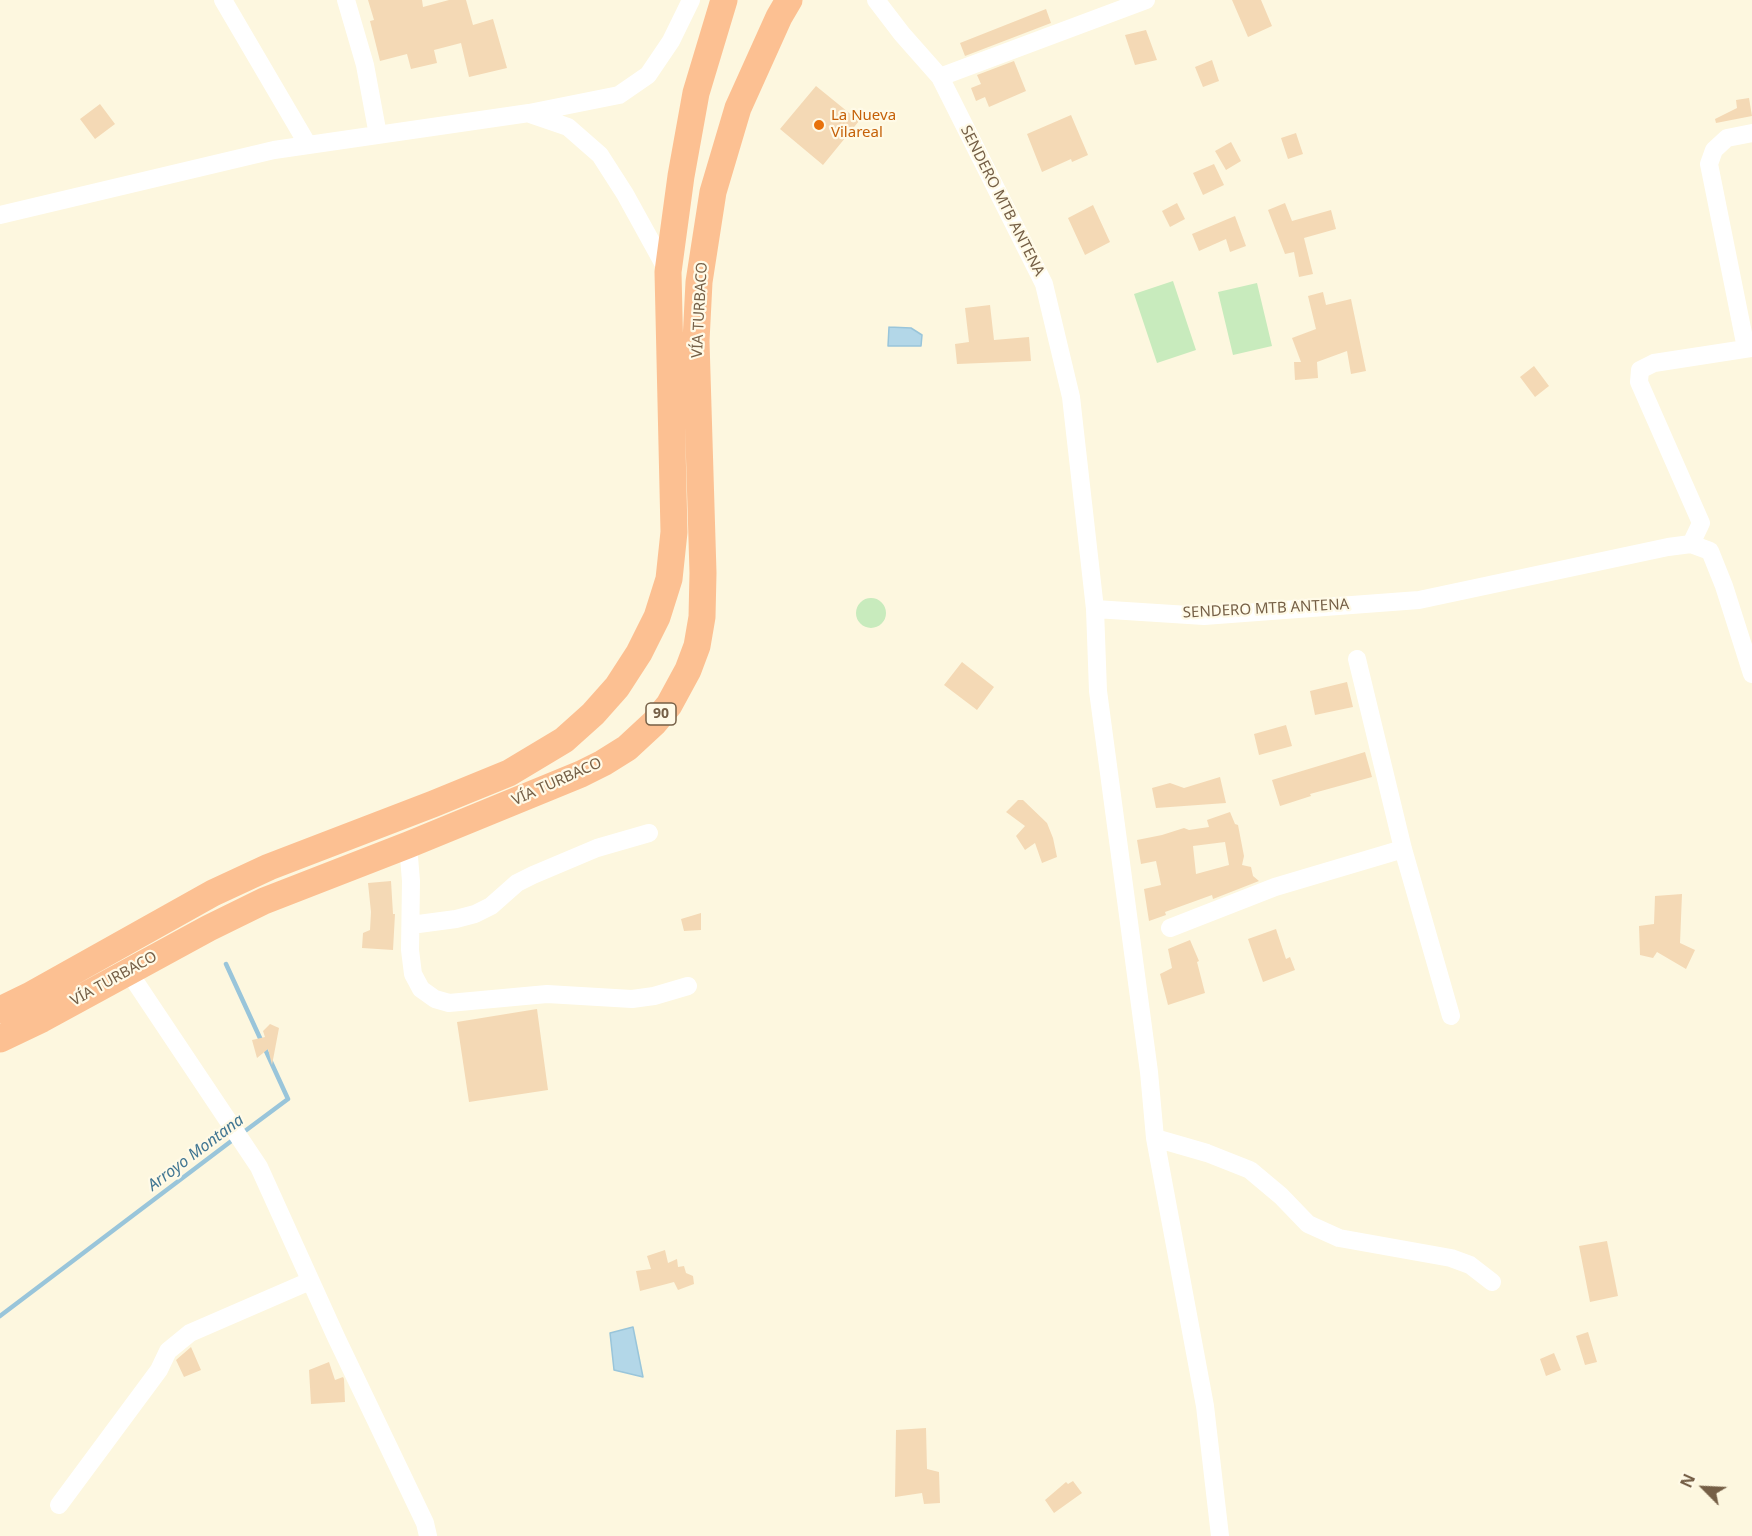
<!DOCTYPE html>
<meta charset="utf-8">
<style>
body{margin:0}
#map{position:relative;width:1752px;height:1536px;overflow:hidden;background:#fdf7df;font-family:"Noto Sans",sans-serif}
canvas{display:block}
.north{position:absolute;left:1674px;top:1458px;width:60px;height:60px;-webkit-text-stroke:4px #fffae7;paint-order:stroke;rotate:294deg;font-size:16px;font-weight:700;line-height:24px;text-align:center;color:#755f46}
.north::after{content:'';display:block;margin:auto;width:21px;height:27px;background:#755f46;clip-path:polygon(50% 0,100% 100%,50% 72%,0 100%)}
</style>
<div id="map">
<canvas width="1752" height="1536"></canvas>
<div class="north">N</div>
</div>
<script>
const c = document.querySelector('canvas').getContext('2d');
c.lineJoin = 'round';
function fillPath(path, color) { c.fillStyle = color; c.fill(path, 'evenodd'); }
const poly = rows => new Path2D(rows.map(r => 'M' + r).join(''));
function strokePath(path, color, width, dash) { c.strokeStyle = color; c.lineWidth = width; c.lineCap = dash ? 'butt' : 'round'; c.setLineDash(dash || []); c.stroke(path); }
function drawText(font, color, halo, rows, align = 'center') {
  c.font = font + ' "Noto Sans",sans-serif'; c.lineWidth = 4.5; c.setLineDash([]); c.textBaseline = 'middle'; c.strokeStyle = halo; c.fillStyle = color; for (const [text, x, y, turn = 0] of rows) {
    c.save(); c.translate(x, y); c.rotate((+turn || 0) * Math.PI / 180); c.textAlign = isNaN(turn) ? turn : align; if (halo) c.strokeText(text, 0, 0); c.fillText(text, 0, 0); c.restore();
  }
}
const green = poly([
 [1173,281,1196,350,1157,363,1134,294],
 [1257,283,1272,346,1233,355,1218,292],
 '856 613a15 15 0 1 1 30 0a15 15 0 1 1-30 0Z'
]);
const water = poly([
 [889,327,911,328,922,335,921,346,888,346,889,327],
 [633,1327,643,1377,614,1370,610,1333,633,1327]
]);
const stream = poly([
 [226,964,288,1099,241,1134],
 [0,1316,234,1139]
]);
const building = poly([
 [368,0,422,0,423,7,449,0,466,0,473,25,493,19,507,68,469,77,461,43,434,50,437,63,411,69,407,54,380,61,370,21,374,20],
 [1232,0,1261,0,1272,26,1248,37],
 [1046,9,1051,23,965,56,960,43],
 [1146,30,1157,60,1135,65,1125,35],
 [1212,60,1219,81,1203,87,1195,67],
 [1014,61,1026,91,989,107,985,97,976,101,971,88,981,84,977,75],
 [816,86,859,121,823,165,780,129],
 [1749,98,1752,116,1716,123,1715,119,1737,108,1736,100],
 [100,104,115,124,95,139,80,119],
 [1071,115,1088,155,1072,162,1071,159,1042,172,1027,134],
 [1296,133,1303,154,1288,159,1281,138],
 [1231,142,1241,161,1226,170,1215,151],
 [1214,164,1224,185,1203,195,1193,173],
 [1177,203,1185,219,1170,227,1162,211],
 [1285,203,1292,221,1331,210,1336,229,1304,238,1313,274,1299,277,1294,252,1285,254,1268,210],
 [1093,205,1110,242,1085,255,1068,218],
 [1235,216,1246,246,1230,252,1226,239,1199,251,1192,234],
 [1323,292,1326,305,1351,299,1366,371,1351,374,1347,351,1317,362,1318,378,1295,380,1294,362,1301,362,1292,338,1316,329,1308,296],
 [990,305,994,340,1029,337,1031,361,957,364,955,344,969,342,965,308],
 [1534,366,1549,386,1535,397,1520,377],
 [962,662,994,687,977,710,944,685],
 [1347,682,1353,707,1315,715,1310,691],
 [1286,725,1292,746,1259,755,1254,734],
 [1365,752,1372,777,1310,794,1311,796,1280,806,1272,780],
 [1220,777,1226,803,1156,808,1152,788,1170,783,1184,788],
 [1018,800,1023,800,1047,823,1053,838,1057,857,1042,863,1035,843,1025,850,1016,836,1025,826,1006,812],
 [1230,812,1235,824,1238,825,1244,856,1242,865,1251,867,1253,876,1259,881,1213,899,1212,895,1165,912,1166,915,1149,921,1144,889,1161,885,1156,861,1141,864,1137,840,1162,835,1184,828,1189,830,1209,827,1207,820],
 [1225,842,1229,865,1196,874,1193,846],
 [391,881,393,914,395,914,393,950,362,948,363,933,370,930,371,912,368,883],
 [1682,894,1680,943,1695,950,1686,969,1657,952,1653,958,1640,955,1639,926,1654,924,1655,896],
 [701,913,701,930,684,931,681,919],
 [1276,929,1286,959,1290,957,1295,970,1263,982,1248,939],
 [1190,940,1199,961,1197,962,1205,993,1168,1005,1160,974,1172,968,1168,949],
 [537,1009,548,1090,469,1102,457,1022],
 [270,1024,279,1028,272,1065,268,1049,257,1058,252,1040,265,1037,263,1031],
 [1607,1241,1618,1296,1590,1302,1579,1246],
 [665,1250,668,1263,677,1259,678,1267,684,1266,686,1273,693,1276,694,1284,678,1290,674,1282,640,1291,636,1271,651,1269,647,1256],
 [1588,1332,1597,1362,1585,1365,1576,1336],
 [191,1347,201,1370,184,1377,176,1360],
 [1554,1353,1561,1370,1546,1376,1540,1359],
 [329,1362,335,1380,343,1377,344,1379,345,1402,311,1404,309,1370],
 [926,1428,927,1469,939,1472,940,1503,924,1504,922,1493,895,1497,896,1430],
 [1073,1481,1082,1493,1054,1513,1045,1500,1066,1482,1068,1484]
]);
const minor = poly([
 [223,0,308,145],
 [346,0,365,65,378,135],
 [876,0,902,34,940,77,1044,284,1071,397,1095,609,1098,691,1149,1072,1155,1138,1205,1406,1220,1536],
 [940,77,1146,0],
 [530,114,568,127,600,155,625,194,668,272],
 [0,215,274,150,529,113,619,95,648,75,671,41,691,0],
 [1746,348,1709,164,1714,150,1727,138,1752,133],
 [1691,544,1701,523,1639,382,1640,370,1654,363,1752,348],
 [1095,609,1204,616,1419,600,1668,547,1691,544,1710,551,1724,586,1752,674],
 [1357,659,1403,849,1451,1016],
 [408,845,411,881,410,950,413,974,421,989,435,999,449,1003,547,994,632,999,654,996,688,986],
 [411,925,456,919,475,914,491,906,517,883,533,875,597,848,649,833],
 [1170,928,1275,887,1403,849],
 [128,971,259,1167,336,1337,425,1523,428,1536],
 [1155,1138,1207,1153,1250,1170,1281,1196,1308,1224,1339,1238,1451,1258,1470,1265,1492,1282],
 [59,1505,159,1370,168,1351,190,1333,310,1281]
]);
const highway = poly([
 [0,1010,29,996,213,893,269,867,433,804,509,773,564,740,593,714,617,687,639,653,657,617,669,579,674,532,668,272,681,176,696,93,724,0],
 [0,1039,42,1019,209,928,264,901,408,845,581,774,603,763,627,748,654,723,669,705,688,670,697,646,702,617,703,573,696,341,699,282,713,192,738,108,779,17,789,0]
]);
const markers = [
 [819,125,6,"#e8710a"]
];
const shields = [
 [661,714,30]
];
const shieldNames = [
 ["90",661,714]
];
const foodNames = [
 ["La Nueva",831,116],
 ["Vilareal",831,133]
];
const streetNames = [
 ["SENDERO MTB ANTENA",1002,201,63],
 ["VÍA TURBACO",700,310,-87],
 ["SENDERO MTB ANTENA",1266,609,-3],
 ["VÍA TURBACO",557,782,-24],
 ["VÍA TURBACO",114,979,-29]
];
const waterNames = [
 ["Arroyo Montana",196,1153,-37]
];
fillPath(green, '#c8ebbd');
fillPath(water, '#b3d7e8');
strokePath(water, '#99c5da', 1.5);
strokePath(stream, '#99c5da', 4.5);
fillPath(building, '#f4d9b5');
strokePath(minor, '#fff', 18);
strokePath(highway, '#fcc092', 27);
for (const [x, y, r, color] of markers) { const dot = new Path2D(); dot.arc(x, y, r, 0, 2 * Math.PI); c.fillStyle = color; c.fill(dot); strokePath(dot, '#fffae7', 2); }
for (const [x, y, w] of shields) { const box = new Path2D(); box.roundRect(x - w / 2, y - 11, w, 22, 4.5); c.fillStyle = '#fffae7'; c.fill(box); strokePath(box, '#755f46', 1.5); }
drawText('bold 14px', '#755f46', null, shieldNames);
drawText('15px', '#c56008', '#fffae7', foodNames, 'left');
drawText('15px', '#755f46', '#fffae7', streetNames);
drawText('italic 16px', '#417692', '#fffae7', waterNames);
</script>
